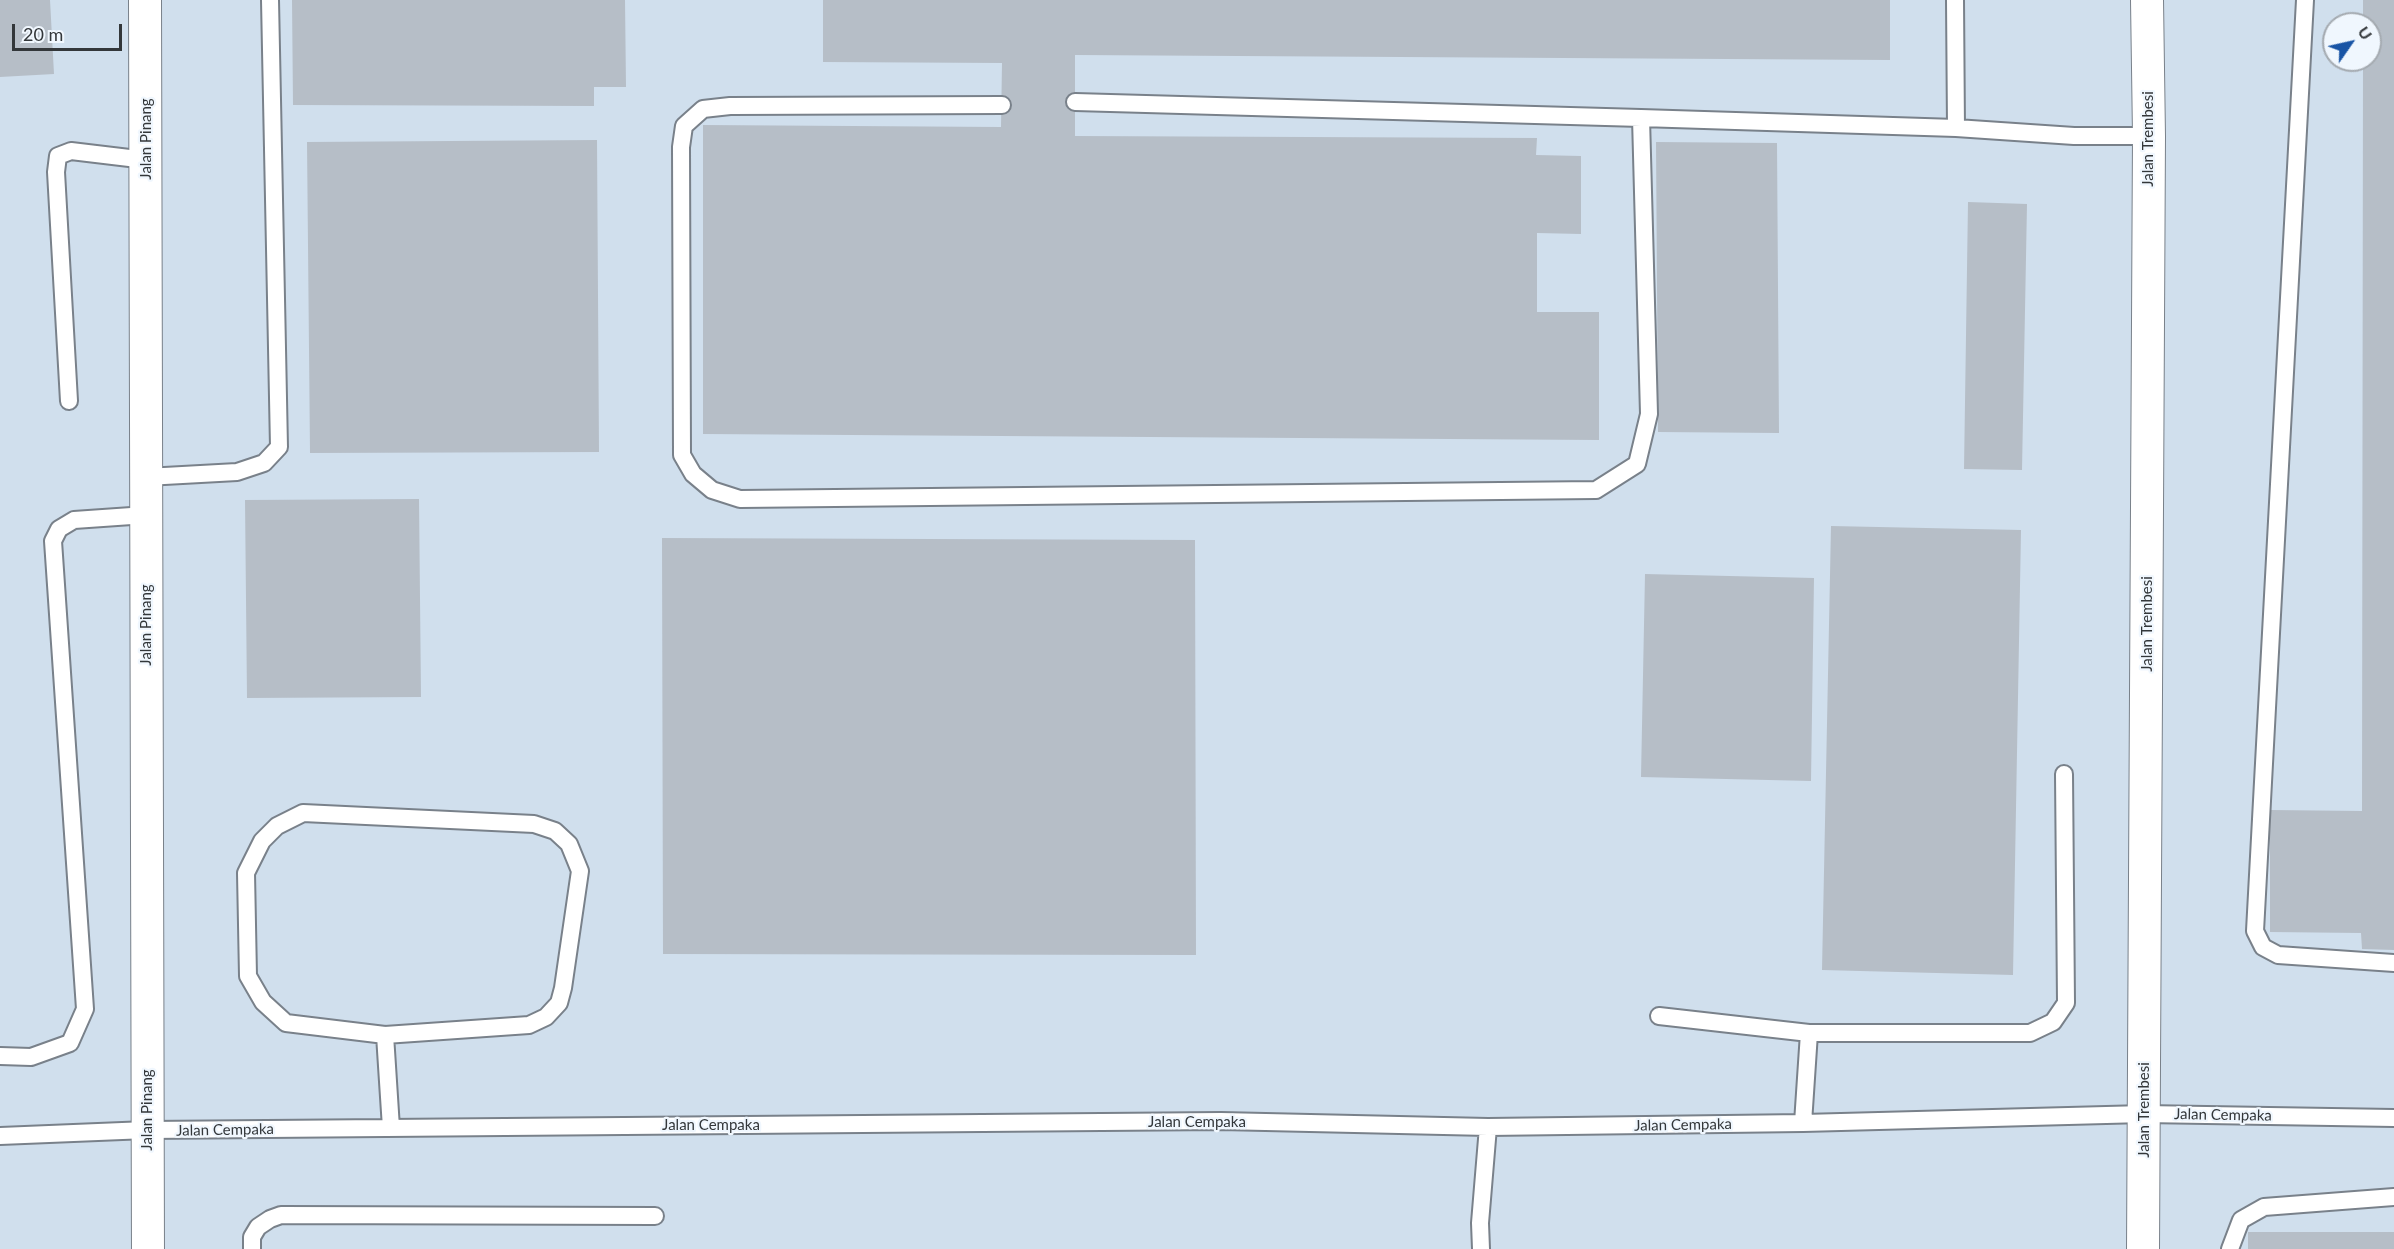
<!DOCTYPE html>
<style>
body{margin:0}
#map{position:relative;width:2394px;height:1249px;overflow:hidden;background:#e1eaf3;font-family:Lato,sans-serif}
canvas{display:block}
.north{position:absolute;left:2322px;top:12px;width:60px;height:60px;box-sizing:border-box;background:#f0f7fe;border:2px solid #a4aab0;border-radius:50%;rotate:56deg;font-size:16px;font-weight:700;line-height:24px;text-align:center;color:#33373a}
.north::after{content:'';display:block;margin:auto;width:21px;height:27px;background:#1854a5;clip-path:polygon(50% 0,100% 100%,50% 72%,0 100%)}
.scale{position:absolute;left:12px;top:24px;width:110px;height:27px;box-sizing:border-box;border:3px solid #33373a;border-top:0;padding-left:8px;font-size:18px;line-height:21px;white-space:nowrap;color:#33373a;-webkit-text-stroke:4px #f0f7fe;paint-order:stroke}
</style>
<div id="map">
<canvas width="2394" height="1249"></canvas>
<div class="north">U</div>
<div class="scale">20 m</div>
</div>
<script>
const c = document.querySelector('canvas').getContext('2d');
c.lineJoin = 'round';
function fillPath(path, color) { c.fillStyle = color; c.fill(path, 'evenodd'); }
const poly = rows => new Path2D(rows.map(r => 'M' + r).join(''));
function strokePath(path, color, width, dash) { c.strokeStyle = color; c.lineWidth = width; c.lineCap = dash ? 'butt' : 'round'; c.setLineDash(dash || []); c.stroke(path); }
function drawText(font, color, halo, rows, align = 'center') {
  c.font = font + ' Lato,sans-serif'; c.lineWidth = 4.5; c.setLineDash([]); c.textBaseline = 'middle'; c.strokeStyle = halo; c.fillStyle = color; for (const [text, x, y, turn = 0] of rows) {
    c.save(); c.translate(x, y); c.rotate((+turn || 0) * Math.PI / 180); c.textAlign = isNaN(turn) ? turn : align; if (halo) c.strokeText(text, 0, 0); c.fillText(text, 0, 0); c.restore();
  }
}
const built = poly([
 [0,0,2394,0,2394,1249,0,1249],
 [2334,24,2370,24,2370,60,2334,60]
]);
const building = poly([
 [0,0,50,0,54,74,0,77],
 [292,0,625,0,626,87,594,87,594,106,293,105],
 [823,0,1890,0,1890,60,1075,55,1075,136,1537,138,1536,155,1581,156,1581,234,1537,233,1537,312,1599,312,1599,440,703,434,703,125,1001,127,1002,63,823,62],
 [2363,0,2394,0,2394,950,2362,949,2361,933,2270,932,2270,810,2362,811,2363,60,2370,60,2370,24,2363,24],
 [597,140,599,452,310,453,307,142],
 [1656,142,1777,143,1779,433,1658,432],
 [1968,202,2027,204,2022,470,1964,469],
 [419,499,421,697,247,698,245,500],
 [1831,526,2021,530,2013,975,1822,970],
 [662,538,1195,540,1196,955,663,954],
 [1645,574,1814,578,1811,781,1641,777],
 [2248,1232,2394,1232,2394,1249,2248,1249]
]);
const service = poly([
 [1955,0,1956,128],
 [2305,0,2255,931,2263,947,2278,955,2394,963],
 [1075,102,1641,118,1956,128,2074,136,2149,136],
 [1002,105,730,106,703,109,684,126,681,147,682,455,693,474,712,490,740,499,1596,490,1637,464,1649,414,1641,118],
 [69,401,56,172,58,156,71,151,146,160],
 [146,477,237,472,264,463,279,447,270,0],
 [1659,1016,1809,1033],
 [385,1035,529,1025,546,1017,559,1003,563,988,580,871,569,844,555,831,534,824,303,813,277,826,262,841,246,873,248,976,263,1002,286,1023,385,1035,391,1128],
 [0,1056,31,1057,70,1043,85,1009,53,541,59,529,74,520,146,515],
 [1803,1123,1809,1033,2030,1033,2053,1022,2066,1003,2064,774],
 [0,1136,147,1130,1221,1121,1488,1127,1803,1123,2144,1114,2394,1118],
 [252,1249,252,1237,258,1227,270,1219,281,1215,655,1216],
 [1481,1249,1480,1223,1488,1127],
 [2230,1249,2241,1220,2264,1207,2394,1197]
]);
const minor = poly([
 [145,0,148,1249],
 [2143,1249,2149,136,2147,0]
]);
const streetNames = [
 ["Jalan Pinang",146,139,-90],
 ["Jalan Trembesi",2148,139,-90],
 ["Jalan Trembesi",2147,624,-90],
 ["Jalan Pinang",146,625,-90],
 ["Jalan Pinang",147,1110,-90],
 ["Jalan Trembesi",2144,1110,-90],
 ["Jalan Cempaka",2223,1115,1],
 ["Jalan Cempaka",1197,1122],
 ["Jalan Cempaka",711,1125],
 ["Jalan Cempaka",1683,1125,-1],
 ["Jalan Cempaka",225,1130,-1]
];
fillPath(built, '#d0dfed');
fillPath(building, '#b6bec7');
strokePath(service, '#79818a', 20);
strokePath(minor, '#79818a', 34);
strokePath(service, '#fff', 16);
strokePath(minor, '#fff', 32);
drawText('15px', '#33373a', '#f0f7fe', streetNames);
</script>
